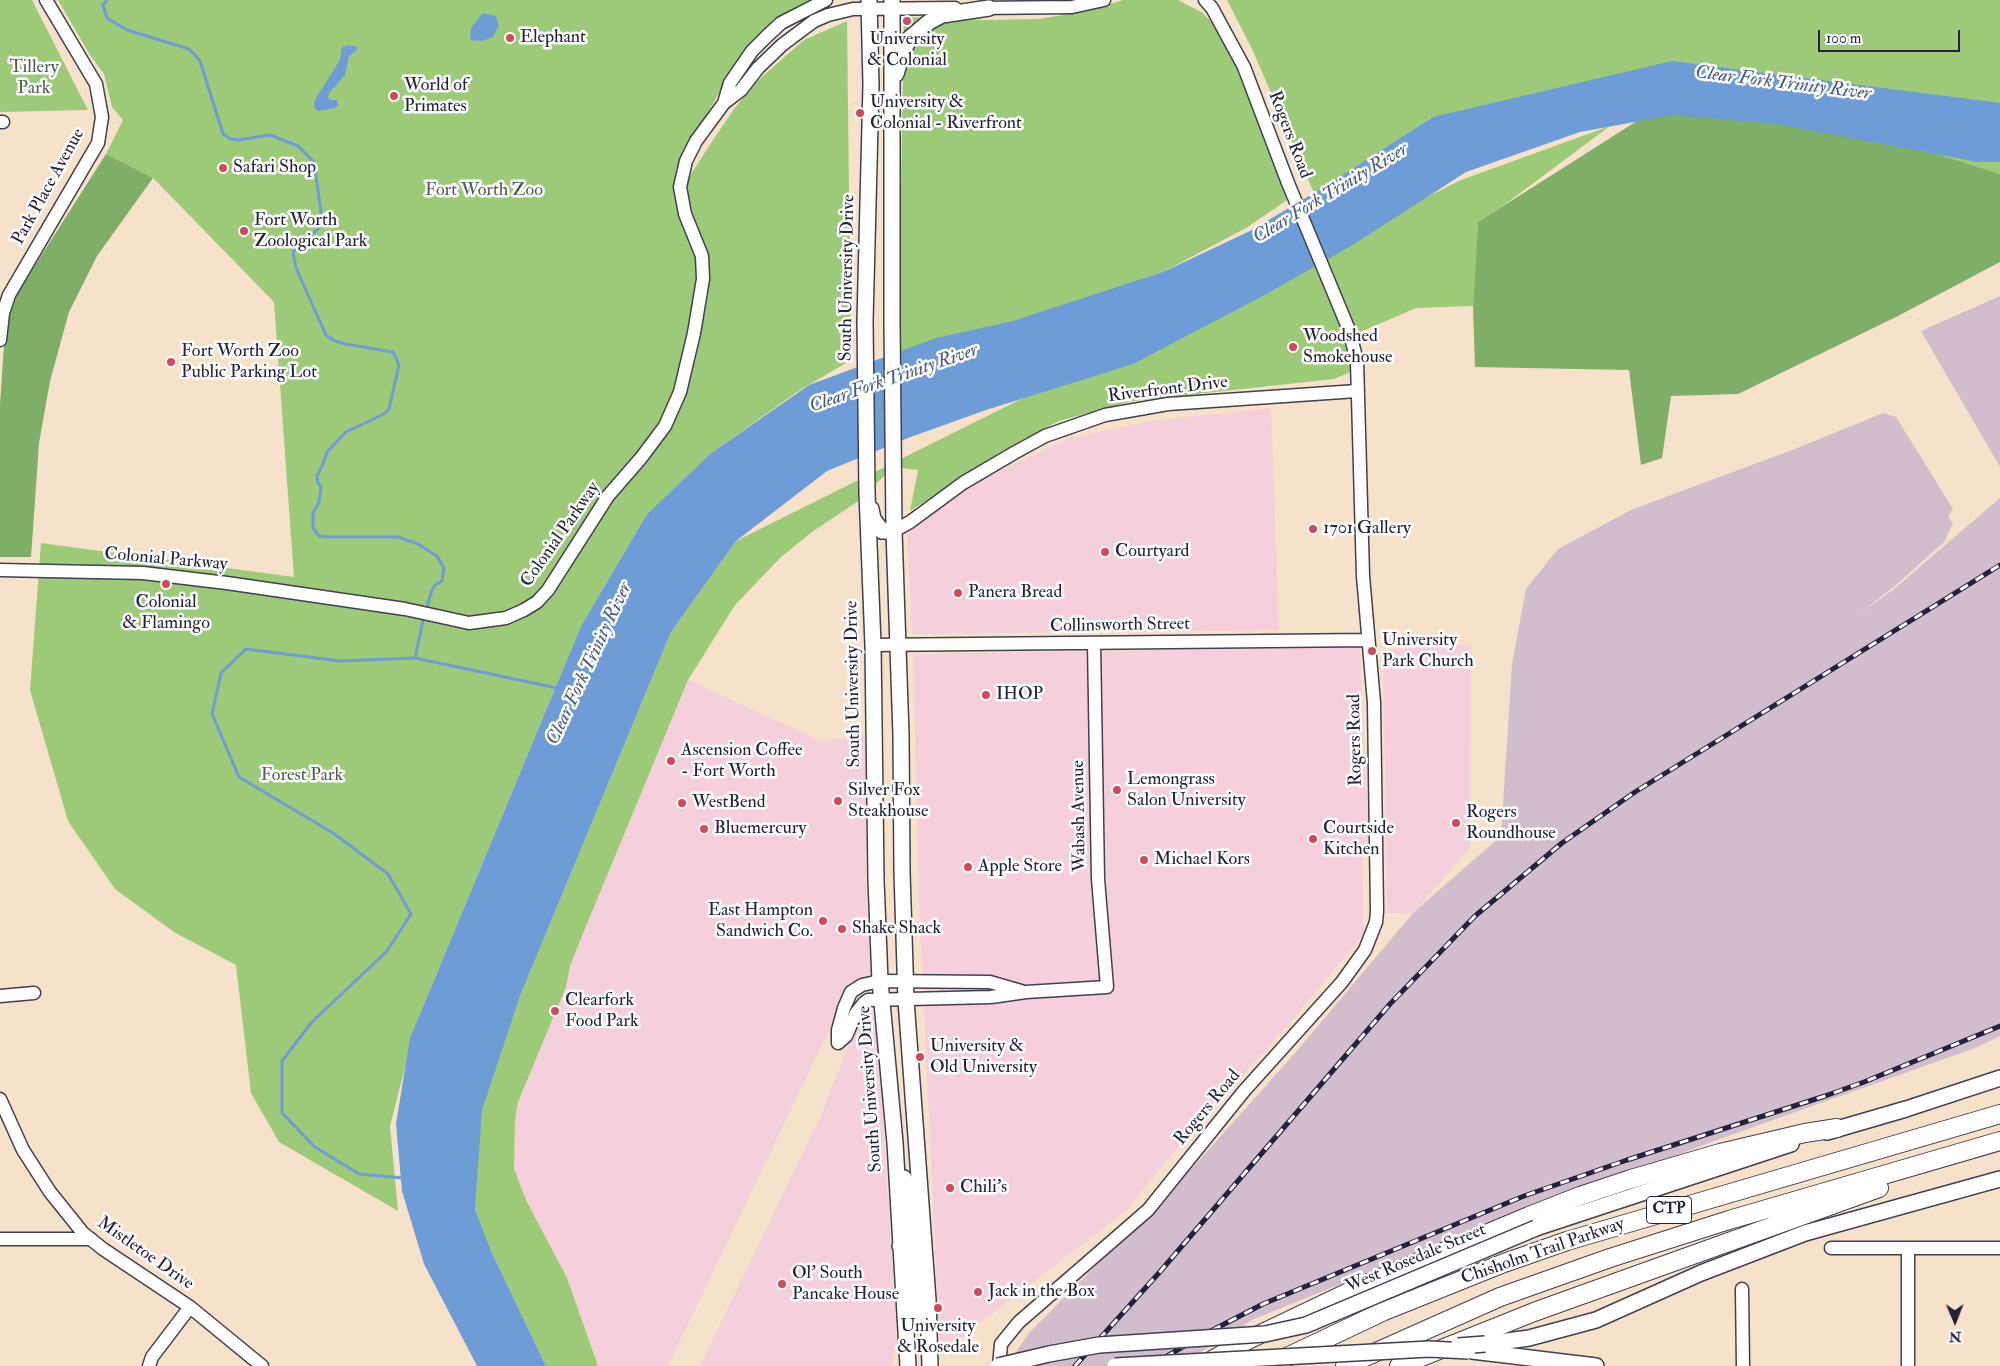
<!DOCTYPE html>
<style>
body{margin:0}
#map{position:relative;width:2000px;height:1366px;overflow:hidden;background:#f6e2ca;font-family:"IM FELL Double Pica",serif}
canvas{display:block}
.north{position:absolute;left:1930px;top:1296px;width:50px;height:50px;-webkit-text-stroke:4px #fff;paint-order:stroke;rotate:179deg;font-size:14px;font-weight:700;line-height:20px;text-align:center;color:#22223b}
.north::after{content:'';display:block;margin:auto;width:18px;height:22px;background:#22223b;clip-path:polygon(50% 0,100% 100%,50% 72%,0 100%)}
.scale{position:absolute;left:1818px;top:30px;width:142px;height:22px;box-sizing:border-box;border:2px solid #22223b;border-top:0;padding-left:6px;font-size:15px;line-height:18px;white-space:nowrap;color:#22223b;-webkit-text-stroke:4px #fff;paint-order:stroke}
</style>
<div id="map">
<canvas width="2000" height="1366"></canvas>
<div class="north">N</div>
<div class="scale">100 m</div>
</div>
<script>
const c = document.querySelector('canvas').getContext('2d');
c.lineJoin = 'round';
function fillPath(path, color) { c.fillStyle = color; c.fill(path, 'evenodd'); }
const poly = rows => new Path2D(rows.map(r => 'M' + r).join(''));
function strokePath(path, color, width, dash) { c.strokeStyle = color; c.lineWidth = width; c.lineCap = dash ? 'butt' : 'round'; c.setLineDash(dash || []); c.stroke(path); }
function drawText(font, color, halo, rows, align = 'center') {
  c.font = font + ' "IM FELL Double Pica",serif'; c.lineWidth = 5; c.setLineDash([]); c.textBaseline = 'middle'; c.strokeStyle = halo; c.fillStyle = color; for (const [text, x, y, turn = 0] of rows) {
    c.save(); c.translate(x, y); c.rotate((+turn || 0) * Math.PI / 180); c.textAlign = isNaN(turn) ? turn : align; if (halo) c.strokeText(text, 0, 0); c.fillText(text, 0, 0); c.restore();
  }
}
const built = poly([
 [1271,408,1279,630,912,634,907,533,975,483,1067,439,1150,421],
 [1471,644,1470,848,1413,913,1387,913,1383,650],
 [1360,647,1369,846,1362,848,1364,934,1292,1020,1154,1175,1127,1210,953,1344,940,1348,920,930,913,654],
 [688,680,821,741,866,735,866,901,872,979,852,982,668,1366,598,1366,567,1278,526,1200,514,1168,515,1120,518,1102,566,987,570,966,582,936],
 [876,1013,897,1341,893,1362,890,1366,700,1366,821,1115,861,1014]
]);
const industrial = poly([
 [2000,296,2000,467,1921,331],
 [1883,413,1896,417,1953,509,1948,517,1953,523,1944,542,1897,584,1858,615,1894,589,2000,498,2000,1036,1975,1048,1717,1140,1409,1256,1252,1320,1179,1366,1007,1366,1028,1334,1184,1177,1296,1052,1413,913,1501,836,1512,664,1526,589,1558,549,1631,510,1800,447]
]);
const green = poly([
 [0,0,32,0,88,110,0,112],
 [58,0,810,0,778,19,728,77,676,169,675,189,677,204,691,174,709,146,734,109,756,82,804,40,847,21,851,360,797,392,710,454,647,514,581,626,417,1021,390,1126,398,1211,279,1142,251,1093,236,965,174,932,115,889,68,821,30,690,41,543,294,577,274,302,153,178,106,154,123,120,112,107,104,74,90,55],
 [1123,0,1178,0,1203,13,1214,25,1230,53,1256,114,1287,200,1246,228,1163,272,1015,324,898,352,904,17,988,20,1038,19,1088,11],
 [1227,0,2000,0,2000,174,1937,154,1943,96,1433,117,1314,193,1253,51],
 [1610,126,1500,208,1478,222,1473,306,1416,308,1358,333,1365,366,1334,379,1132,401,1059,421,1002,451,910,511,918,470,893,467,860,500,812,532,781,557,735,605,688,680,582,936,570,966,566,987,518,1102,515,1120,514,1168,526,1200,567,1278,598,1366,546,1366,492,1253,475,1209,481,1110,520,996,671,632,736,541,1461,180]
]);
const forest = poly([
 [1670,100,1937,154,2000,174,2000,262,1896,317,1738,394,1671,396,1662,458,1641,465,1629,370,1475,367,1473,306,1478,222],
 [106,154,153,178,97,256,69,312,50,381,39,443,31,557,0,557,0,405,4,345,11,303]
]);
const water = poly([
 [483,13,496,16,499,26,493,37,482,41,470,40,471,28],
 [349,45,357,47,357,50,349,56,345,75,330,92,328,97,330,100,337,100,338,105,335,108,319,111,315,109,314,104,316,98,340,60,342,47],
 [1672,61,2000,103,2000,162,1978,162,1777,124,1673,115,1580,132,1466,172,1351,246,1261,297,1133,364,986,410,908,438,827,471,736,541,671,632,520,996,482,1110,475,1209,492,1253,546,1366,477,1366,424,1264,402,1191,396,1124,410,1038,581,626,647,514,710,454,809,385,936,338,1013,321,1163,272,1250,231,1314,193,1433,117]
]);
const stream = poly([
 [107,0,103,5,107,18,127,30,189,49,195,55,200,61,223,134,231,139,239,140,270,135,298,146,314,162,321,212,320,227,293,252,296,268,326,335,335,341,345,344,393,352,399,365,389,409,384,414,346,432,327,452,323,464,317,476,318,483,321,487,319,502,313,513,313,528,319,536,328,537,398,537,418,544,437,556,444,568,442,581,435,585,432,590,426,610],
 [424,616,415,658,557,688],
 [403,1178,359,1174,315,1147,282,1113,282,1061,311,1023,387,951,411,914,388,874,333,833,239,777,212,714,221,673,246,649,340,661,415,658]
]);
const minor = poly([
 [980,8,1072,7,1104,0],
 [724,103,730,83,752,51,766,37,781,23,826,0],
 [0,122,3,122],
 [0,340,3,313,9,295,98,143,102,117,96,84,46,0],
 [894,531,910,522,963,483,1014,453,1045,436,1105,415,1168,404,1357,391],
 [0,570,143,573,227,583,405,609,469,623,506,618,524,610,537,602,548,590,608,496,641,458,665,426,680,392,694,333,703,279,702,256,685,214,680,187,686,161,696,141,724,103,741,90,758,68,782,45,814,21,828,15,853,9,955,8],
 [873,645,1368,640],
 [0,996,34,993],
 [838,1043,846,1036,856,1013,864,1003,868,1000,991,997,1026,992,1107,987,1098,879,1094,643],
 [838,1043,838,1030,844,1008,851,992,862,985,880,981,990,982,1021,991],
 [0,1099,23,1150,50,1192,83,1233,103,1249,190,1307,262,1366],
 [0,1239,91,1239],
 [1831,1248,2000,1248],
 [1742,1289,1743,1366],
 [149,1366,152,1357,190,1307],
 [999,1366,1001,1344,1019,1322,1148,1210,1244,1091,1342,982,1365,950,1376,922,1377,911,1374,703,1363,576,1357,361,1349,330,1288,183,1244,67,1212,8,1205,0],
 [1908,1366,1908,1248]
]);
const major = poly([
 [869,0,871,85,865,321,867,493,873,645,876,880,880,981,895,1143,908,1366],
 [892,0,892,323,894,531,901,735,902,872,906,1000,928,1300,930,1366],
 [896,74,903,51,910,38,929,22,942,15,989,8],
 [871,509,873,519,882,531,894,531],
 [1827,1132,1906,1109,2000,1078],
 [904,1178,909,1202,911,1236,917,1245,924,1245],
 [1536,1228,1791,1144],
 [900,1246,910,1254,914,1262,920,1320],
 [1485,1344,1529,1338,1596,1320,1701,1273,1805,1233,2000,1179],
 [1472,1351,1596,1366]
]);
const highway = poly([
 [1205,1364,1248,1340,1357,1288,1529,1216,1580,1196,1631,1179,1720,1153,1805,1133,1837,1128],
 [1268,1366,1382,1312,1504,1263,1567,1241,2000,1114],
 [1345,1366,1500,1297,1610,1258,1729,1220,2000,1141],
 [1399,1366,1534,1312,1879,1188]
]);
const rail = poly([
 [1075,1366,1158,1274,1390,1004,1475,916,1562,843,1635,792,2000,565],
 [1150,1366,1205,1334,1263,1304,1524,1196,1627,1160,1825,1096,1864,1082,2000,1026]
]);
const majorBridge = poly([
 [1458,1346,1485,1344],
 [998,1366,1049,1354,1099,1345,1265,1334,1306,1325,1536,1228],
 [1115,1366,1429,1349,1468,1351]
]);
const markers = [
 [907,21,5,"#d1495b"],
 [510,38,5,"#d1495b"],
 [394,96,5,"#d1495b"],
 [860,113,5,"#d1495b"],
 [223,168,5,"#d1495b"],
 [244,231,5,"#d1495b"],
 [1293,347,5,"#d1495b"],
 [171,362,5,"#d1495b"],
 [1313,529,5,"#d1495b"],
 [1105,552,5,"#d1495b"],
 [166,584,5,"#d1495b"],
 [958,593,5,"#d1495b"],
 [1372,651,5,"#d1495b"],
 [986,695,5,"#d1495b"],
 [671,761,5,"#d1495b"],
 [1117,790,5,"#d1495b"],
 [838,801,5,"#d1495b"],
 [682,803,5,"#d1495b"],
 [1456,823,5,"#d1495b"],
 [704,829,5,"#d1495b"],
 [1313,839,5,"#d1495b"],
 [1144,860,5,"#d1495b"],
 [968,867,5,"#d1495b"],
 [823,921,5,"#d1495b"],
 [842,929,5,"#d1495b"],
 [555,1011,5,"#d1495b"],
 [920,1057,5,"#d1495b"],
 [950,1188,5,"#d1495b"],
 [782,1284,5,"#d1495b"],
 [978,1292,5,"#d1495b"],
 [938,1308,5,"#d1495b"]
];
const shields = [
 [1669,1210,45]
];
const shieldNames = [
 ["CTP",1669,1210]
];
const poiNames = [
 ["Elephant",520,38],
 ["University",907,40,"center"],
 ["& Colonial",907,61,"center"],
 ["World of",404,86],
 ["Primates",404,107],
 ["University &",870,103],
 ["Colonial - Riverfront",870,124],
 ["Safari Shop",233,168],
 ["Fort Worth",254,221],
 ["Zoological Park",254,242],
 ["Woodshed",1303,337],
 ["Smokehouse",1303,358],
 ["Fort Worth Zoo",181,352],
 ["Public Parking Lot",181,373],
 ["1701 Gallery",1323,529],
 ["Courtyard",1115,552],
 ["Panera Bread",968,593],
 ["Colonial",166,603,"center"],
 ["& Flamingo",166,624,"center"],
 ["University",1382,641],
 ["Park Church",1382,662],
 ["IHOP",996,695],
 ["Ascension Coffee",681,751],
 ["- Fort Worth",681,772],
 ["Lemongrass",1127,780],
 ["Salon University",1127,801],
 ["Silver Fox",848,791],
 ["Steakhouse",848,812],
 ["WestBend",692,803],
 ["Rogers",1466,813],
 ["Roundhouse",1466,834],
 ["Bluemercury",714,829],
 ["Courtside",1323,829],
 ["Kitchen",1323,850],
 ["Michael Kors",1154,860],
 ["Apple Store",978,867],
 ["East Hampton",813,911,"right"],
 ["Sandwich Co.",813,932,"right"],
 ["Shake Shack",852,929],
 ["Clearfork",565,1001],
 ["Food Park",565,1022],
 ["University &",930,1047],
 ["Old University",930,1068],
 ["Chili's",960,1188],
 ["Ol' South",792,1274],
 ["Pancake House",792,1295],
 ["Jack in the Box",988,1292],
 ["University",938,1327,"center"],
 ["& Rosedale",938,1348,"center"]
];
const parkNames = [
 ["Tillery",34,68],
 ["Park",34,89],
 ["Fort Worth Zoo",484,191],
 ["Forest Park",302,776]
];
const streetNames = [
 ["Rogers Road",1289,135,69],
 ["Park Place Avenue",49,187,-61],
 ["South University Drive",848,278,-89],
 ["Riverfront Drive",1168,390,-7],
 ["Colonial Parkway",561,535,-55],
 ["Colonial Parkway",166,560,5],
 ["Collinsworth Street",1120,626,-1],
 ["South University Drive",854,684,-91],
 ["Rogers Road",1356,740,-91],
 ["Wabash Avenue",1080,816,-91],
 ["South University Drive",871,1089,-94],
 ["Rogers Road",1208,1108,-50],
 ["Chisholm Trail Parkway",1543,1252,-19],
 ["Mistletoe Drive",145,1254,35],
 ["West Rosedale Street",1416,1259,-23]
];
const waterNames = [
 ["Clear Fork Trinity River",1783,84,7],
 ["Clear Fork Trinity River",1331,194,-31],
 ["Clear Fork Trinity River",894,379,-19],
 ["Clear Fork Trinity River",590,664,-65]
];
fillPath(built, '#f5cfdb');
fillPath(industrial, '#d1bdcc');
fillPath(green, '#9dca78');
fillPath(forest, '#7eae68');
fillPath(water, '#6d9cd6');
strokePath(stream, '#6d9cd6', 3);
strokePath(minor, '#423f50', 15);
strokePath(major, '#423f50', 18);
strokePath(highway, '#423f50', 20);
strokePath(minor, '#fff', 12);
strokePath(major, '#fff', 15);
strokePath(highway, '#fff', 18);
strokePath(rail, '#22223b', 5);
strokePath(rail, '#fff', 3, [9]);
strokePath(majorBridge, '#423f50', 18, []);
strokePath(majorBridge, '#fff', 15);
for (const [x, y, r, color] of markers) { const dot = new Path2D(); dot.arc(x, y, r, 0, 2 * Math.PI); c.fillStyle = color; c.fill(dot); strokePath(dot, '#fff', 2); }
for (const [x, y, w] of shields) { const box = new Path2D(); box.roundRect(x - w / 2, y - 13.5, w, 27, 4); c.fillStyle = '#fff'; c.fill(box); strokePath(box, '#22223b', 1); }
drawText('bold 16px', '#22223b', null, shieldNames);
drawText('18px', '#22223b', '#fff', poiNames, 'left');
drawText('18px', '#4d5d50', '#fff', parkNames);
drawText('18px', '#22223b', '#fff', streetNames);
drawText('italic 19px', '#445981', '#fff', waterNames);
</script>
